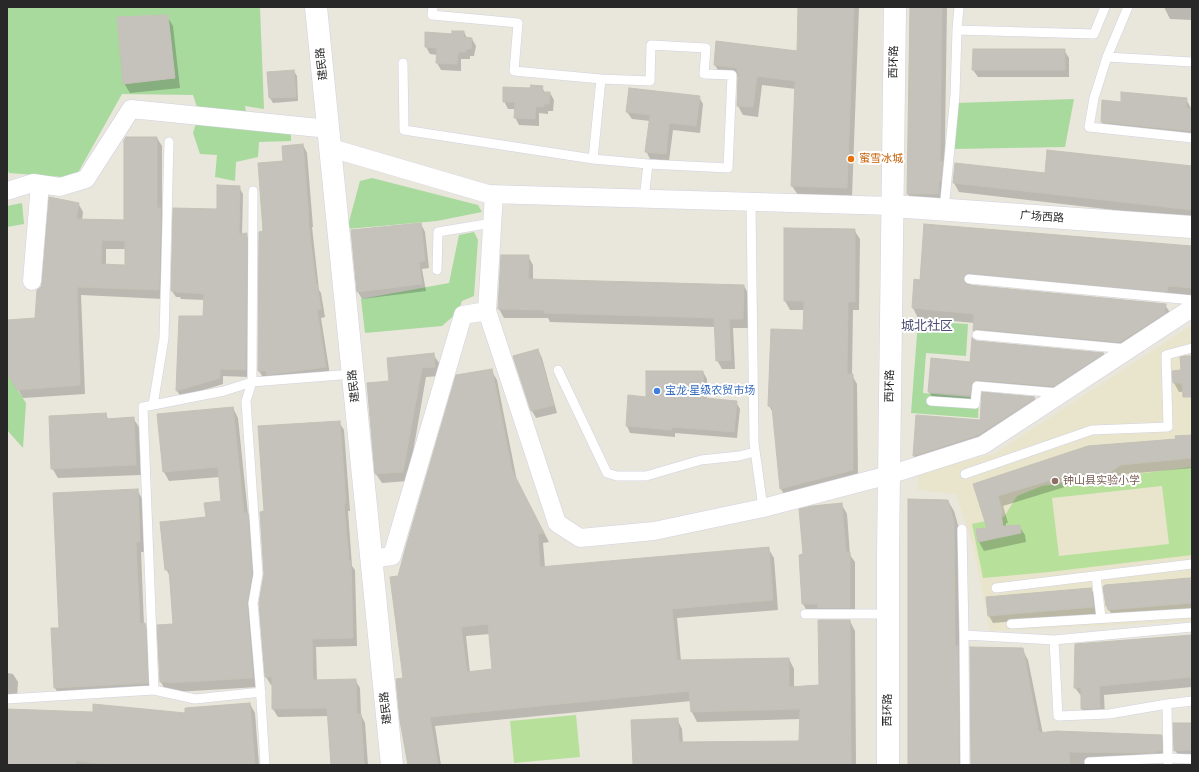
<!DOCTYPE html>
<meta charset="utf-8">
<style>
body{margin:0}
#map{position:relative;width:1199px;height:772px;overflow:hidden;background:#e9e6dc;font-family:"PT Sans Narrow",sans-serif}
canvas{display:block}
.frame{position:absolute;inset:0;border:8px solid #282828;pointer-events:none}
</style>
<div id="map">
<canvas width="1199" height="772"></canvas>
<div class="frame"></div>
</div>
<script>
const c = document.querySelector('canvas').getContext('2d');
c.lineJoin = 'round';
function fillPath(path, color) { c.fillStyle = color; c.fill(path, 'evenodd'); }
const poly = rows => new Path2D(rows.map(r => 'M' + r).join(''));
function strokePath(path, color, width, dash) { c.strokeStyle = color; c.lineWidth = width; c.lineCap = dash ? 'butt' : 'round'; c.setLineDash(dash || []); c.stroke(path); }
function drawText(font, color, halo, rows, align = 'center') {
  c.font = font + ' "PT Sans Narrow","Noto Sans SC",sans-serif'; c.lineWidth = 4; c.setLineDash([]); c.textBaseline = 'middle'; c.strokeStyle = halo; c.fillStyle = color; for (const [text, x, y, turn = 0] of rows) {
    c.save(); c.translate(x, y); c.rotate((+turn || 0) * Math.PI / 180); c.textAlign = isNaN(turn) ? turn : align; if (halo) c.strokeText(text, 0, 0); c.fillText(text, 0, 0); c.restore();
  }
}
const education = poly([
 [1192,325,1192,621,990,631,973,547,956,494,917,490,919,471,994,454]
]);
const green = poly([
 [7,7,260,7,264,109,245,106,249,128,291,132,291,141,259,142,258,157,236,162,235,181,215,177,217,155,200,154,193,133,199,113,193,95,122,94,75,178,9,173,7,168],
 [168,15,175,78,124,83,117,17],
 [1074,99,1065,147,952,149,956,103],
 [372,178,478,205,482,212,437,221,347,229,360,181],
 [22,203,24,224,7,227,7,206],
 [474,232,478,240,474,296,462,301,458,312,442,326,365,333,361,299,449,283,459,235],
 [918,321,968,324,966,356,926,353,923,393,979,398,978,418,911,413],
 [7,373,26,403,23,448,7,430]
]);
const pitch = poly([
 [1192,467,1192,555,1049,572,983,578,972,524,1004,517,1017,496,1042,486],
 [1162,486,1169,544,1059,556,1052,498],
 [576,715,580,757,514,763,510,721]
]);
const shadow = poly([
 [799,7,859,7,852,197,798,195,792,186,796,89,762,85,758,117,743,115,738,106,739,77,720,74,715,65,798,52],
 [911,7,947,7,944,204,914,204,908,194],
 [1164,7,1192,7,1192,20,1170,19],
 [167,16,173,26,180,88,130,93,124,83],
 [464,32,467,38,472,39,476,46,474,56,470,56,470,59,461,59,461,71,441,70,437,63,437,55,430,54,426,47],
 [1064,50,1069,58,1069,77,978,77,973,70],
 [294,71,297,76,298,101,273,103,270,98,268,72],
 [542,87,545,93,550,93,554,100,553,111,548,111,548,114,539,113,539,126,519,125,515,117,516,109,508,109,504,101],
 [699,97,703,104,700,133,673,130,669,161,650,159,646,151,650,121,632,119,627,112],
 [1186,99,1192,110,1192,140,1107,132,1102,122,1122,103],
 [157,138,162,146,162,211,166,218,164,299,81,295,85,394,23,398,7,371,7,321,36,319,42,287,78,203,83,212,82,220,125,221],
 [106,249,126,249,126,266,106,265],
 [303,145,307,153,313,227,312,227,319,290,321,293,325,317,321,318,330,375,264,379,259,371,264,232,284,162],
 [1192,167,1192,219,959,192,954,183,1045,174],
 [239,187,243,194,242,235,246,234,250,241,249,377,223,376,223,384,181,397,177,391,180,317,204,317,205,300,181,299,180,297,176,297,172,291,218,210],
 [421,224,425,232,429,268,422,269,426,291,362,299,358,292,352,231],
 [925,225,1192,247,1192,297,972,283,970,286,1165,305,1171,314,1126,352,983,338,979,340,974,331,975,323,918,318,913,308,920,281],
 [785,229,854,230,860,239,859,310,853,310,852,375,857,384,858,479,786,498,781,489,774,414,769,406,804,331,804,310,790,310,785,301],
 [528,256,533,265,533,280,744,286,749,295,748,328,733,328,735,369,722,369,717,360,715,327,550,322,548,318,504,318,499,309],
 [975,342,1104,354,1109,363,1059,395,983,389,977,392,975,404,935,401,929,392,970,363],
 [538,350,542,358,557,413,536,418,532,411,514,357],
 [433,354,439,363,440,376,426,377,408,481,382,483,376,474,390,382],
 [1192,357,1192,391,1179,392,1174,383,1173,372,1182,371],
 [491,370,497,380,517,481,549,542,543,543,545,567,768,548,774,558,778,610,677,618,681,661,789,659,794,669,794,687,820,686,850,621,855,631,856,765,634,765,632,721,677,719,682,729,683,743,800,742,800,719,697,722,692,712,691,701,435,726,441,765,409,765,399,577],
 [490,634,493,670,470,673,466,636],
 [703,372,707,379,707,400,736,402,740,409,737,438,675,433,675,437,630,433,627,426,629,397,647,398],
 [1034,398,1040,408,919,466,914,456,917,416,981,421],
 [233,408,238,418,248,514,253,523,258,687,175,692,166,692,161,682,159,626,174,625,171,578,166,569,207,518,223,502,220,477,169,481,164,472,158,415],
 [105,414,109,420,133,418,139,427,141,475,58,478,52,468],
 [339,422,344,430,350,511,348,511,352,566,355,570,357,646,316,647,317,681,355,680,360,688,361,715,365,723,368,765,332,765,329,716,278,717,273,709,273,685,271,685,266,677,265,512],
 [1192,436,1192,468,1127,474,1112,484,1081,482,1003,506,1008,523,1006,523,1006,527,1019,526,1025,535,1026,542,984,551,979,542,989,529,974,484],
 [137,490,143,500,145,552,141,552,144,625,150,634,153,693,60,697,55,688,60,629],
 [948,501,954,511,960,532,964,765,909,765],
 [842,505,847,514,850,555,855,562,855,617,808,613,803,604,804,555],
 [1189,579,1192,584,1192,611,1113,617,1107,606],
 [1091,589,1095,596,1097,614,993,623,989,616],
 [1192,636,1192,687,1104,695,1105,718,1087,718,1082,709,1082,697,1075,688,1076,645],
 [1022,649,1028,660,1043,734,1161,735,1167,746,1167,760,1111,765,972,765],
 [7,673,13,674,18,682,17,698,7,699],
 [250,704,255,713,259,765,190,765],
 [7,710,175,765,7,765],
 [1192,724,1192,760,1181,760,1175,750]
]);
const building = poly([
 [798,7,854,7,847,188,791,186,795,81,757,76,753,107,737,106,738,75,737,68,714,65,716,41,797,51,798,7],
 [910,7,942,7,940,161,943,162,941,181,939,181,939,194,907,194,910,7],
 [168,15,175,78,123,84,117,17,168,15],
 [452,31,464,31,464,37,472,38,471,49,466,49,466,52,458,52,457,64,436,63,437,48,425,47,425,32,452,34,452,31],
 [973,49,1065,49,1065,70,972,70,973,49],
 [294,70,296,97,269,98,267,72,294,70],
 [531,85,543,86,542,92,550,92,549,104,544,104,544,107,536,106,535,119,514,118,515,102,503,102,503,87,530,88,531,85],
 [629,88,700,96,696,126,669,123,666,154,645,152,650,115,626,112,629,88],
 [1121,92,1187,98,1186,108,1192,109,1192,131,1101,122,1102,100,1121,102,1121,92],
 [126,137,157,137,157,208,161,208,159,290,77,287,80,385,17,390,7,373,7,320,35,318,37,290,41,287,42,282,49,197,79,203,76,219,124,220,124,140,126,137],
 [102,240,125,241,125,265,101,264,102,240],
 [303,144,309,219,308,219,316,284,317,284,321,309,317,310,326,367,267,375,266,371,258,371,259,232,263,231,258,163,283,161,282,146,303,144],
 [1047,150,1192,166,1192,210,953,183,955,163,1045,173,1047,150],
 [217,185,240,186,239,234,247,233,246,370,220,369,220,378,176,391,179,316,203,316,204,294,176,292,176,291,171,291,173,208,217,209,217,185],
 [421,223,425,261,419,262,422,284,357,292,351,230,421,223],
 [924,224,1192,246,1192,288,1168,286,1167,292,967,273,963,279,965,284,968,285,1166,304,1165,313,1120,342,978,329,973,331,974,314,912,308,914,279,920,280,924,224],
 [784,228,855,229,855,302,848,302,847,374,853,374,853,470,780,489,772,407,768,406,771,329,803,330,804,301,784,301,784,228],
 [501,255,529,255,528,279,744,285,743,319,729,319,731,360,716,361,714,318,544,313,544,310,498,309,501,255],
 [972,338,976,341,1104,353,1054,386,978,380,972,383,970,395,928,392,931,358,970,362,972,338],
 [538,349,554,405,531,411,513,356,538,349],
 [434,353,435,367,422,368,403,472,375,474,367,383,389,381,387,358,434,353],
 [1184,356,1192,356,1192,397,1183,397,1182,383,1173,383,1172,371,1181,370,1180,357,1184,356],
 [492,369,512,470,544,533,538,534,540,567,769,547,773,600,672,609,677,660,789,658,789,687,819,685,818,620,850,620,851,765,799,765,799,763,633,765,631,720,678,718,679,742,799,741,800,709,691,712,689,691,430,717,438,765,408,765,400,721,396,679,403,678,390,577,398,576,407,543,456,375,492,369],
 [488,624,492,669,467,672,461,627,488,624],
 [646,371,703,371,704,398,737,401,734,432,672,427,672,430,626,426,628,395,646,397,646,371],
 [982,392,1035,397,1034,399,978,435,913,456,916,415,980,420,982,392],
 [233,407,244,513,248,513,252,574,247,604,253,678,168,683,168,682,160,682,157,625,173,624,169,569,165,570,160,522,206,517,204,503,221,501,218,467,163,472,157,414,233,407],
 [106,413,107,419,134,417,136,465,51,469,49,416,106,413],
 [340,421,346,503,344,503,349,561,351,561,353,638,312,639,313,680,356,679,357,714,361,714,364,765,331,765,327,708,272,709,272,677,265,677,259,603,264,574,260,512,264,511,258,426,340,421],
 [1192,435,1192,458,1121,465,1106,475,1075,473,998,496,1003,513,1001,514,1003,526,1020,525,1021,533,978,542,976,529,987,528,973,484,1088,446,1176,439,1175,436,1192,435],
 [138,489,140,542,136,542,140,624,145,623,146,626,148,683,54,688,51,628,59,628,53,493,138,489],
 [908,499,948,500,954,522,955,646,958,646,959,765,908,765,908,499],
 [842,503,846,552,850,552,850,608,818,608,818,604,802,604,799,555,803,554,799,509,812,506,842,503],
 [1190,578,1192,603,1108,610,1107,606,1106,606,1103,587,1105,585,1190,578],
 [1091,588,1094,607,988,616,986,597,1091,588],
 [1192,635,1192,677,1099,686,1100,708,1081,709,1081,688,1074,688,1075,644,1192,635],
 [970,647,1023,648,1038,728,1033,730,1039,730,1039,733,1056,731,1162,735,1162,751,1156,751,1156,753,1146,753,1069,752,1070,765,971,765,970,647],
 [250,703,255,765,115,765,76,761,76,765,7,765,7,709,93,712,93,704,185,713,185,708,250,703],
 [1173,723,1192,723,1192,750,1174,751,1173,723]
]);
const lane = poly([
 [433,7,432,15,518,23,514,71,601,79,593,159,648,164,644,199],
 [959,7,957,30,1094,34,1105,7],
 [1128,7,1107,57,1192,62],
 [1107,57,1094,98,1089,127,1192,138],
 [403,63,404,130,593,159],
 [601,79,650,81,651,45,706,48,704,74,732,75,728,168,648,164],
 [253,191,252,382,246,401,258,574,253,603,260,684,265,765],
 [751,202,754,443,763,508],
 [944,210,955,95,957,30],
 [437,270,438,232,492,223],
 [969,279,1192,300],
 [977,335,1127,349],
 [558,370,607,473,617,476,646,476,701,460,739,456,755,452],
 [931,401,975,404,977,386,1059,393],
 [153,405,164,338,169,142],
 [965,474,1092,430,1168,427,1166,355,1192,348],
 [962,529,964,635],
 [1096,576,1101,618],
 [996,588,1192,564],
 [805,614,888,614],
 [1011,624,1192,613],
 [1054,640,1192,627],
 [154,690,195,699,261,692],
 [7,699,154,690,143,407,224,391,252,382,353,374],
 [1089,762,1168,758,1192,759],
 [965,765,964,635,1054,640,1058,716,1109,714,1167,704],
 [1168,765,1167,704,1192,701]
]);
const street = poly([
 [331,148,488,194,892,206],
 [7,191,33,183,60,187,86,179,131,109,329,129],
 [494,194,487,311,557,523,580,538,654,531,763,508,889,475,983,445,1192,308],
 [32,281,40,184],
 [371,559,392,556,463,315,487,311]
]);
const secondary = poly([
 [316,7,392,765],
 [892,206,1192,227],
 [888,765,888,553,895,7]
]);
const markers = [
 [851,159,4,"#e8710a"],
 [657,391,4,"#3f7fe0"],
 [1055,481,4,"#8d6e63"]
];
const streetNames = [
 ["西环路",894,62,-89],
 ["建民路",322,64,-96],
 ["广场西路",1042,217,4],
 ["建民路",354,386,-96],
 ["西环路",890,386,-89],
 ["建民路",386,708,-96],
 ["西环路",888,710,-90]
];
const foodNames = [
 ["蜜雪冰城",859,159]
];
const shopNames = [
 ["宝龙·星级农贸市场",665,391]
];
const educationNames = [
 ["钟山县实验小学",1063,481]
];
const quarterNames = [
 ["城北社区",927,326]
];
fillPath(education, '#e9e5cd');
fillPath(green, '#a8da9e');
fillPath(pitch, '#b7e09b');
fillPath(shadow, '#0003');
fillPath(building, '#c5c2bb');
strokePath(building, '#c4c1b6', 1);
strokePath(lane, '#d1d1e0', 10);
strokePath(street, '#d1d1e0', 19);
strokePath(secondary, '#d1d1e0', 23);
strokePath(lane, '#fff', 9);
strokePath(street, '#fff', 18);
strokePath(secondary, '#fff', 22);
for (const [x, y, r, color] of markers) { const dot = new Path2D(); dot.arc(x, y, r, 0, 2 * Math.PI); c.fillStyle = color; c.fill(dot); strokePath(dot, '#fff', 1.5); }
drawText('11px', '#282828', '#fff', streetNames);
drawText('11px', '#c56008', '#fff', foodNames, 'left');
drawText('11px', '#366cbe', '#fff', shopNames, 'left');
drawText('11px', '#785e54', '#fff', educationNames, 'left');
drawText('13px', '#4e4f73', '#fff', quarterNames);
</script>
